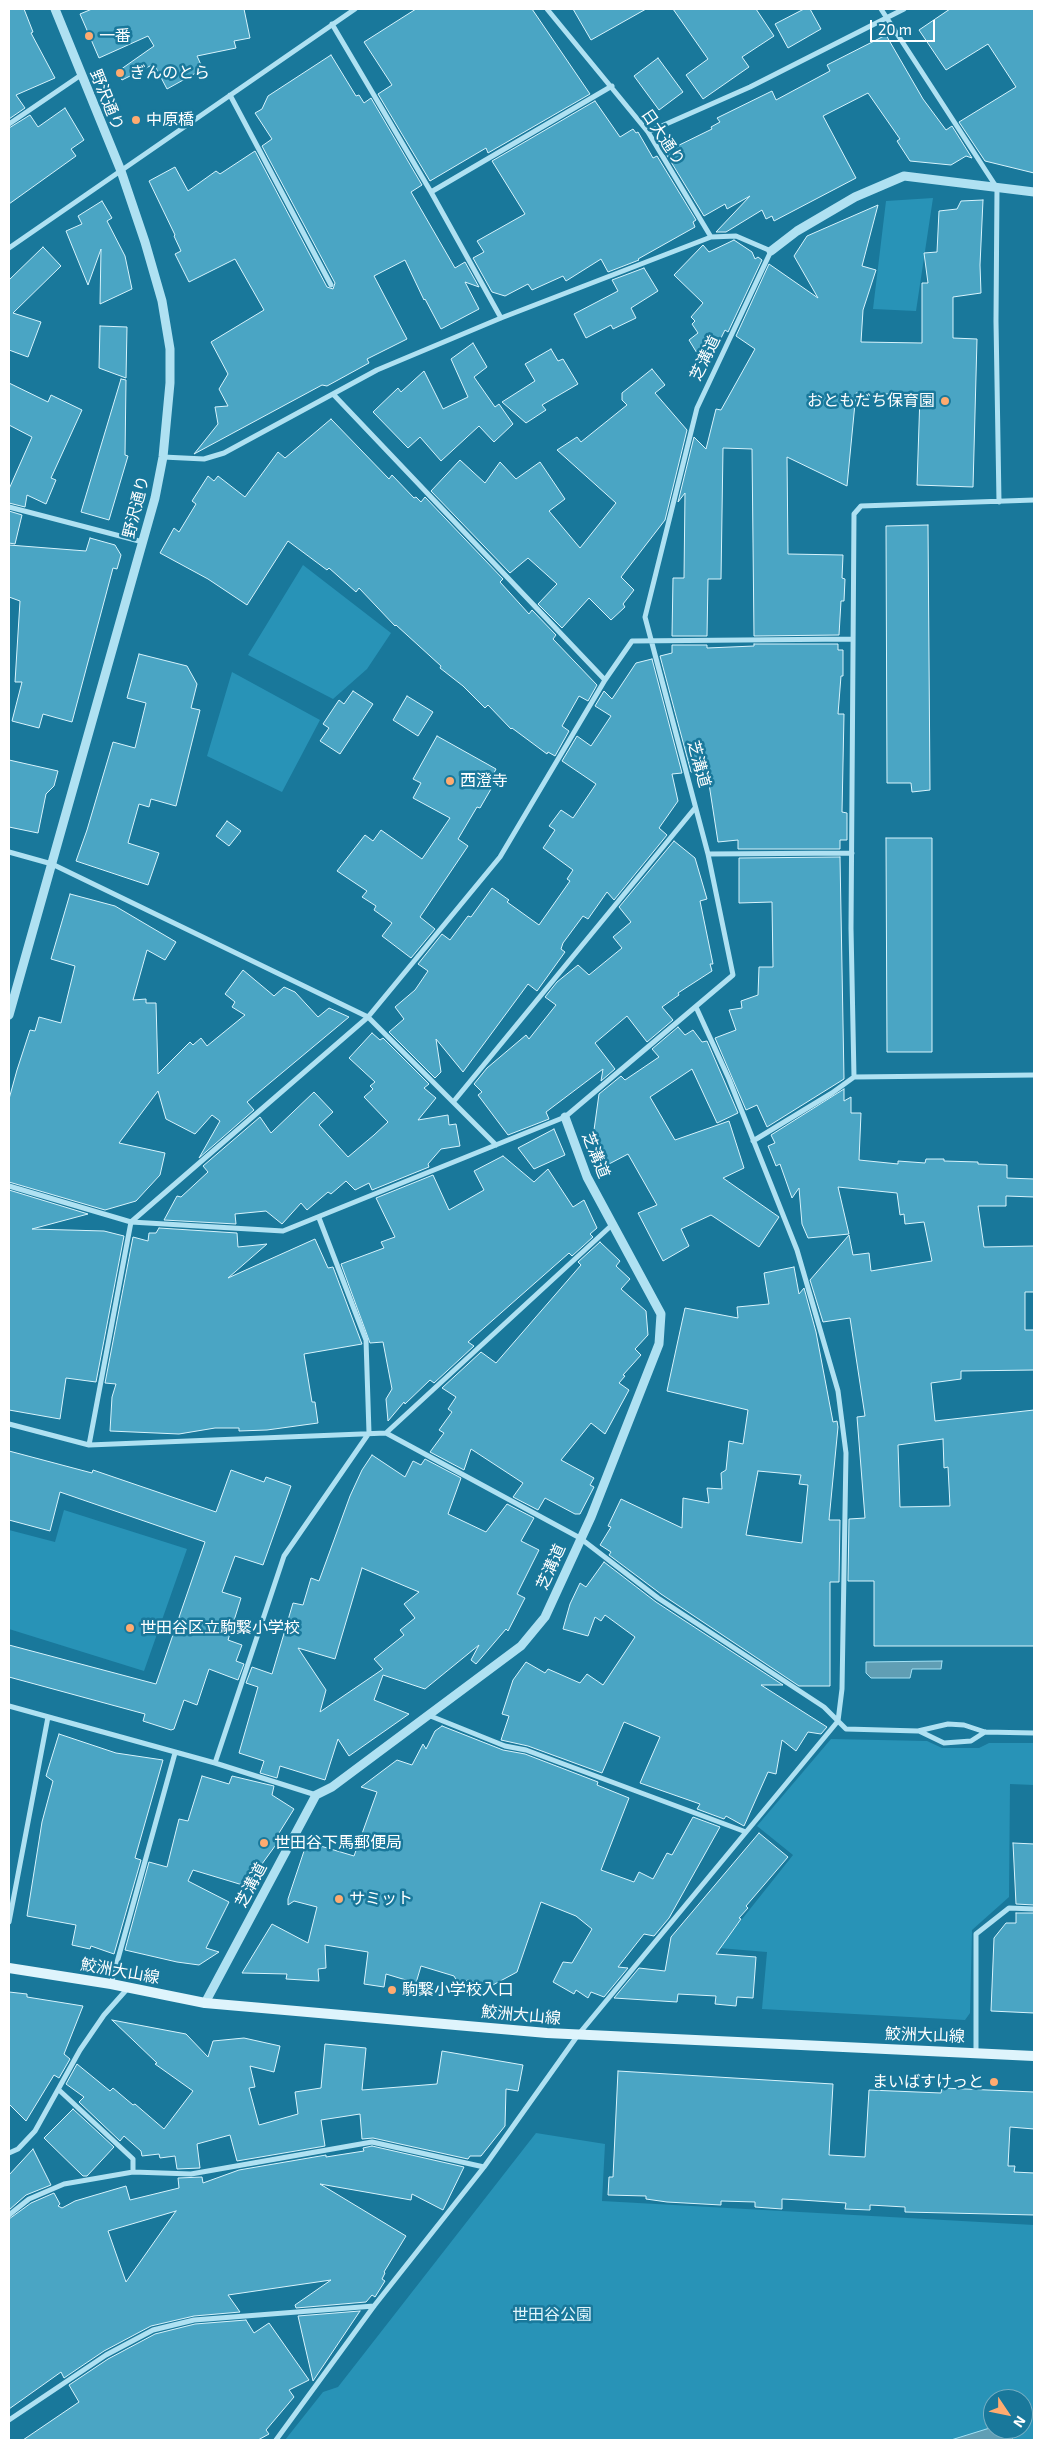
<!DOCTYPE html>
<meta charset="utf-8">
<style>
body{margin:0}
#map{position:relative;width:1043px;height:2449px;overflow:hidden;background:#19789b;font-family:"Exo 2",sans-serif}
canvas{display:block}
.frame{position:absolute;inset:0;border:10px solid #fff;pointer-events:none}
.north{position:absolute;left:983px;top:2389px;width:50px;height:50px;box-sizing:border-box;background:#19789b;border:1px solid #75aec3;border-radius:50%;rotate:124deg;font-size:14px;font-weight:700;line-height:20px;text-align:center;color:#fff}
.north::after{content:'';display:block;margin:auto;width:18px;height:22px;background:#ffab70;clip-path:polygon(50% 0,100% 100%,50% 72%,0 100%)}
.scale{position:absolute;left:870px;top:20px;width:65px;height:22px;box-sizing:border-box;border:2px solid #fff;border-top:0;padding-left:6px;font-size:15px;line-height:18px;white-space:nowrap;color:#fff;-webkit-text-stroke:4px #19789b;paint-order:stroke}
</style>
<div id="map">
<canvas width="1043" height="2449"></canvas>
<div class="frame"></div>
<div class="north">N</div>
<div class="scale">20 m</div>
</div>
<script>
const c = document.querySelector('canvas').getContext('2d');
c.lineJoin = 'round';
function fillPath(path, color) { c.fillStyle = color; c.fill(path, 'evenodd'); }
const poly = rows => new Path2D(rows.map(r => 'M' + r).join(''));
function strokePath(path, color, width, dash) { c.strokeStyle = color; c.lineWidth = width; c.lineCap = dash ? 'butt' : 'round'; c.setLineDash(dash || []); c.stroke(path); }
function drawText(font, color, halo, rows, align = 'center') {
  c.font = font + ' "Exo 2","Noto Sans JP",sans-serif'; c.lineWidth = 5; c.setLineDash([]); c.textBaseline = 'middle'; c.strokeStyle = halo; c.fillStyle = color; for (const [text, x, y, turn = 0] of rows) {
    c.save(); c.translate(x, y); c.rotate((+turn || 0) * Math.PI / 180); c.textAlign = isNaN(turn) ? turn : align; if (halo) c.strokeText(text, 0, 0); c.fillText(text, 0, 0); c.restore();
  }
}
const green = poly([
 [933,198,916,311,873,309,886,201],
 [303,565,391,633,367,669,333,699,248,655],
 [232,672,320,720,282,792,207,756],
 [64,1510,187,1549,144,1671,9,1629,9,1530,55,1542],
 [831,1739,927,1741,942,1748,979,1748,989,1743,1034,1743,1034,1785,1010,1784,1009,1897,972,1930,970,2013,965,2020,762,2009,767,1952,719,1948,793,1855,757,1826],
 [536,2133,605,2144,602,2201,1034,2225,1034,2440,285,2440,323,2392,338,2387],
 [993,2399,1023,2399,1023,2429,993,2429]
]);
const water = poly([
 [942,1661,941,1669,912,1669,910,1678,871,1678,866,1673,866,1662,942,1661],
 [993,2427,993,2429,1002,2429,1014,2440,951,2440,993,2427]
]);
const building = poly([
 [9,9,24,9,33,32,31,33,55,78,16,95,25,108,9,119,9,9],
 [92,9,244,9,250,38,234,41,236,48,197,56,203,69,167,89,154,64,122,80,117,72,154,46,148,36,99,58,80,14,92,9],
 [416,9,532,9,590,94,488,153,486,148,430,181,378,94,392,85,364,42,416,9],
 [573,9,646,9,591,40,573,9],
 [673,9,756,9,774,36,742,57,749,67,703,99,686,75,708,59,673,9],
 [804,9,810,9,821,29,788,48,775,24,804,9],
 [950,9,1034,9,1034,173,985,161,959,122,1016,87,988,44,946,70,919,30,950,9],
 [886,35,923,99,946,130,952,126,972,158,966,156,951,165,910,161,897,141,900,139,868,93,823,116,856,178,774,221,772,216,766,219,762,210,726,232,716,232,750,196,727,209,725,204,704,216,665,152,712,129,711,127,720,122,717,118,772,91,776,100,830,71,827,65,886,35],
 [331,55,356,96,359,95,364,103,371,98,422,185,411,192,455,268,465,262,479,287,465,282,479,309,441,329,425,299,424,300,405,260,374,276,407,339,367,359,369,363,327,386,322,385,194,454,218,424,215,407,228,406,219,389,228,374,211,342,264,310,235,259,189,282,175,254,181,251,174,236,175,235,149,181,175,167,188,191,216,171,220,174,255,151,327,287,333,289,335,283,262,146,272,139,255,113,262,109,268,96,331,55],
 [658,58,683,92,659,110,634,76,658,58],
 [595,101,620,137,633,129,636,133,638,132,653,158,657,156,696,220,693,222,695,227,638,259,639,260,608,272,601,259,566,281,563,276,532,290,528,284,505,296,492,292,473,258,484,252,477,241,525,214,492,161,595,101],
 [65,108,84,140,71,149,76,156,9,204,9,128,30,115,38,127,65,108],
 [983,200,980,265,981,293,953,297,953,338,977,339,973,487,917,485,920,395,856,393,847,486,787,457,788,554,843,555,842,578,845,579,844,601,841,601,839,635,754,636,752,449,723,448,721,579,708,579,707,636,672,636,673,578,684,578,685,493,678,502,694,437,706,449,716,409,721,410,755,349,736,336,769,264,818,298,794,256,807,236,878,205,862,266,876,270,863,310,861,342,922,343,922,283,928,283,924,253,937,252,939,211,957,209,961,201,983,200],
 [102,201,112,218,107,221,125,256,132,289,100,304,101,249,88,285,66,231,82,224,78,216,102,201],
 [734,240,752,252,755,259,758,257,762,260,728,332,725,330,719,342,715,339,700,358,689,340,698,333,692,324,695,321,691,317,703,303,674,275,703,245,709,252,734,240],
 [43,247,61,266,13,313,41,322,28,357,9,350,9,280,43,247],
 [644,268,658,291,631,308,636,318,613,329,611,325,586,338,574,314,618,291,612,280,644,268],
 [100,326,127,327,126,378,99,368,100,326],
 [473,343,487,367,474,377,495,407,499,404,513,424,494,442,479,426,441,461,420,437,408,448,373,412,398,388,401,392,424,371,443,409,468,397,451,359,473,343],
 [551,349,558,361,563,359,578,384,542,405,546,410,526,423,502,402,535,381,525,364,551,349],
 [652,369,665,385,655,393,687,430,665,520,621,577,634,590,623,604,625,607,611,620,589,598,562,628,538,604,557,584,528,558,510,573,431,491,460,460,485,483,500,462,516,479,540,462,565,499,549,511,580,548,616,503,557,450,577,437,581,442,627,405,622,400,622,393,652,369],
 [121,379,126,380,125,455,128,456,109,520,81,512,121,379],
 [9,383,48,402,51,395,82,410,51,478,56,480,46,504,27,495,25,507,9,503,9,489,32,437,9,425,9,383],
 [331,419,389,479,392,475,414,498,416,497,421,502,425,497,503,579,500,582,529,614,532,610,556,635,553,639,597,685,588,701,579,696,562,726,569,731,555,756,548,752,547,754,512,728,511,729,488,705,485,708,463,686,440,668,441,666,396,625,395,626,359,588,356,592,329,568,327,570,288,541,247,605,208,579,160,553,174,528,179,532,196,504,192,501,208,476,214,481,218,476,245,497,278,452,285,458,331,419],
 [9,511,22,515,15,544,9,543,9,511],
 [928,525,930,790,912,792,911,783,887,783,886,526,928,525],
 [90,538,115,545,121,555,117,569,113,568,72,722,43,714,39,728,12,721,22,682,15,682,20,601,9,597,9,545,86,551,90,538],
 [754,644,838,644,838,650,843,650,843,676,841,676,838,714,844,714,842,812,847,813,847,840,840,840,840,849,738,849,738,840,718,842,707,771,691,772,660,656,672,653,672,645,707,645,707,648,754,646,754,644],
 [139,654,187,666,197,684,191,708,200,710,176,806,151,799,149,807,139,804,128,843,159,853,148,885,76,861,87,830,113,742,135,748,146,703,127,698,139,654],
 [652,659,682,773,672,774,678,801,659,828,667,835,614,900,607,892,588,919,583,916,563,943,561,949,565,952,537,991,528,984,463,1072,436,1039,441,1072,435,1078,389,1032,404,1019,395,1007,415,990,428,971,418,964,442,934,450,940,468,916,471,917,492,888,509,900,507,902,539,925,570,881,567,879,573,870,543,848,555,830,549,826,561,810,573,818,596,784,562,761,577,736,591,746,611,716,595,706,604,691,612,699,636,663,652,659],
 [353,691,373,704,340,754,320,741,329,728,323,724,339,700,344,704,353,691],
 [407,696,433,712,418,736,393,720,407,696],
 [437,736,496,769,487,786,491,789,480,808,477,807,458,839,468,846,420,917,435,929,411,958,382,936,392,923,374,910,376,906,362,897,367,891,337,871,365,835,373,841,381,830,422,859,450,818,413,798,421,783,413,779,437,736],
 [9,760,58,771,54,786,46,794,38,833,9,827,9,760],
 [227,821,241,831,229,846,216,836,227,821],
 [886,838,932,838,932,1052,887,1052,886,838],
 [674,841,695,858,707,899,700,901,713,964,710,964,712,971,678,993,679,995,662,1007,673,1020,647,1042,627,1016,595,1043,615,1069,601,1081,603,1069,546,1112,549,1119,508,1135,478,1095,482,1092,474,1084,487,1068,526,1035,529,1039,556,1005,545,997,557,982,578,965,589,975,622,948,613,937,631,922,619,907,674,841],
 [840,857,844,1079,767,1127,757,1105,746,1110,715,1038,736,1030,729,1010,742,1008,741,1001,758,995,759,967,773,967,772,902,739,903,739,858,840,857],
 [70,894,115,906,176,942,165,960,147,950,133,1000,146,999,146,1003,156,1003,158,1074,190,1042,193,1045,201,1038,207,1046,245,1015,232,1007,235,1002,225,994,243,970,274,996,284,987,295,992,318,1017,329,1008,349,1017,247,1102,254,1110,199,1158,220,1121,212,1115,195,1134,166,1119,158,1091,119,1143,165,1153,160,1175,136,1201,105,1210,9,1182,9,1099,17,1070,30,1030,35,1031,39,1017,61,1023,75,966,51,959,70,894],
 [678,1027,685,1035,693,1030,702,1042,707,1041,738,1113,717,1123,692,1069,650,1097,675,1140,729,1121,744,1168,723,1178,779,1217,759,1247,711,1215,681,1229,689,1246,663,1261,638,1213,657,1205,628,1154,609,1164,594,1130,599,1094,621,1076,625,1080,659,1057,652,1049,678,1027],
 [372,1033,380,1040,383,1038,429,1084,424,1088,436,1098,418,1120,448,1115,449,1125,456,1124,460,1146,441,1149,428,1164,429,1167,372,1190,369,1183,355,1190,346,1181,331,1194,328,1192,307,1210,301,1203,282,1224,266,1211,235,1214,236,1224,164,1220,177,1196,181,1197,208,1172,203,1166,260,1117,271,1133,314,1092,333,1112,319,1125,348,1157,374,1135,388,1122,364,1097,373,1089,370,1086,375,1082,349,1058,372,1033],
 [844,1089,844,1101,851,1097,851,1113,861,1113,859,1160,898,1164,898,1161,925,1163,926,1159,944,1159,944,1161,978,1162,978,1164,1007,1165,1007,1178,1034,1179,1034,1197,1006,1196,1006,1206,978,1206,984,1247,1034,1246,1034,1292,1025,1292,1025,1330,1034,1330,1034,1370,961,1371,961,1379,931,1383,935,1421,1034,1410,1034,1646,874,1646,874,1581,848,1581,849,1519,865,1518,857,1417,865,1416,850,1318,823,1322,810,1280,849,1235,853,1255,869,1253,871,1271,932,1261,924,1222,905,1224,904,1214,900,1215,897,1193,838,1187,849,1234,808,1238,802,1224,799,1188,792,1198,780,1164,776,1166,768,1146,775,1143,771,1135,844,1089],
 [943,1439,944,1468,948,1467,950,1506,900,1507,898,1445,943,1439],
 [554,1129,565,1155,534,1169,518,1148,554,1129],
 [503,1156,534,1182,548,1169,573,1207,584,1200,597,1228,590,1234,593,1237,572,1256,569,1253,468,1342,474,1346,434,1383,430,1380,405,1404,404,1402,388,1421,386,1399,392,1389,383,1342,370,1343,341,1264,384,1248,381,1242,395,1237,376,1198,433,1175,449,1210,484,1190,474,1171,503,1156],
 [9,1190,88,1214,32,1229,104,1231,124,1236,96,1382,66,1378,60,1419,9,1410,9,1190],
 [159,1228,237,1233,238,1247,267,1244,228,1278,315,1239,328,1268,333,1267,362,1344,304,1354,312,1402,315,1402,318,1423,267,1430,239,1431,239,1428,215,1428,179,1434,110,1431,112,1397,116,1384,105,1383,133,1237,148,1241,149,1233,156,1233,159,1228],
 [600,1242,620,1261,616,1266,630,1279,621,1289,646,1311,648,1335,635,1349,641,1355,623,1375,625,1376,619,1383,629,1390,605,1434,591,1423,561,1460,594,1478,590,1485,594,1487,580,1514,575,1514,545,1498,538,1510,513,1497,523,1483,471,1449,464,1470,430,1452,444,1433,439,1430,452,1412,448,1409,456,1397,442,1388,481,1352,496,1363,581,1265,578,1262,600,1242],
 [794,1267,799,1294,804,1288,816,1332,833,1422,837,1421,838,1427,829,1520,840,1520,839,1582,830,1582,830,1686,799,1686,661,1594,609,1555,611,1552,600,1545,611,1527,608,1526,621,1499,682,1528,683,1498,709,1503,707,1488,722,1489,721,1473,726,1470,729,1441,743,1444,748,1410,667,1391,685,1308,738,1318,737,1307,769,1304,764,1273,794,1267],
 [758,1471,801,1475,799,1484,808,1485,802,1543,746,1535,758,1471],
 [9,1451,92,1473,93,1470,216,1512,231,1470,264,1482,266,1477,291,1486,263,1565,235,1556,222,1592,241,1598,228,1640,242,1645,236,1661,244,1664,238,1680,209,1669,197,1705,184,1700,174,1729,171,1730,143,1721,145,1714,9,1677,9,1645,156,1684,205,1542,60,1492,50,1531,9,1520,9,1451],
 [372,1455,405,1477,413,1461,421,1465,425,1459,461,1478,448,1514,486,1532,507,1504,534,1518,521,1541,539,1550,517,1594,525,1598,508,1631,506,1629,476,1664,471,1660,479,1645,425,1689,383,1675,374,1700,409,1714,349,1756,338,1739,325,1780,280,1766,277,1778,260,1773,264,1761,239,1753,258,1687,246,1683,252,1667,272,1674,293,1603,303,1605,311,1578,319,1581,350,1496,362,1470,372,1455],
 [362,1568,419,1592,404,1604,415,1618,400,1630,404,1635,374,1659,383,1669,320,1712,326,1690,298,1648,335,1659,362,1568],
 [604,1562,656,1602,783,1685,761,1685,827,1727,821,1734,808,1732,796,1751,782,1740,776,1774,768,1772,744,1826,726,1816,724,1819,697,1809,700,1804,640,1783,660,1737,624,1722,602,1773,528,1746,501,1740,509,1716,502,1714,513,1680,526,1662,545,1673,548,1669,580,1683,587,1674,603,1685,635,1637,605,1615,601,1621,595,1617,588,1636,563,1629,570,1604,580,1583,586,1587,604,1562],
 [442,1726,503,1750,525,1754,598,1782,597,1785,629,1798,601,1870,634,1882,639,1872,653,1879,667,1853,672,1855,693,1817,720,1827,669,1918,654,1936,644,1934,618,1967,628,1968,604,1997,591,1992,588,1998,576,1990,574,1994,553,1982,563,1962,572,1963,592,1929,576,1916,541,1902,517,1972,491,1986,468,1980,459,1985,454,1976,421,1966,416,1983,386,1974,384,1987,364,1984,368,1952,325,1945,326,1968,318,1969,319,1981,286,1979,287,1974,242,1973,272,1924,308,1943,317,1907,294,1901,288,1905,288,1899,307,1842,354,1856,377,1792,361,1787,397,1760,412,1765,423,1744,426,1749,435,1731,442,1726],
 [59,1734,116,1753,163,1760,135,1858,141,1860,114,1954,91,1946,90,1949,72,1945,76,1925,27,1916,42,1822,53,1781,46,1776,59,1734],
 [202,1776,229,1784,232,1776,274,1786,272,1795,294,1809,279,1833,283,1835,246,1886,193,1870,188,1881,229,1902,206,1948,219,1952,199,1965,177,1962,125,1950,149,1862,167,1867,179,1819,188,1821,202,1776],
 [759,1833,788,1857,746,1906,748,1908,739,1918,741,1919,716,1954,756,1957,753,1998,737,1997,736,2006,715,2004,716,1996,678,1994,677,2002,614,1998,639,1968,665,1971,671,1937,759,1833],
 [1013,1843,1034,1844,1034,1905,1016,1904,1013,1843],
 [1016,1913,1034,1913,1034,2013,991,2011,994,1938,1006,1923,1016,1923,1016,1913],
 [9,1992,27,1994,27,1997,83,2006,64,2054,70,2059,59,2078,54,2075,26,2121,9,2104,9,1992],
 [112,2020,186,2034,208,2057,213,2041,244,2038,280,2046,274,2072,250,2066,255,2087,249,2088,259,2125,298,2114,295,2092,321,2088,325,2044,366,2048,362,2090,437,2084,442,2051,523,2065,518,2091,506,2089,505,2126,481,2156,470,2156,468,2159,373,2138,362,2139,360,2114,321,2120,325,2146,237,2161,230,2135,197,2144,200,2168,177,2169,175,2156,160,2158,159,2154,142,2156,141,2151,124,2136,120,2141,79,2102,84,2097,66,2084,77,2064,110,2091,113,2088,133,2105,135,2104,164,2129,193,2091,155,2064,157,2063,112,2020],
 [618,2071,833,2084,829,2155,865,2157,869,2090,941,2093,942,2088,1034,2092,1034,2129,1010,2127,1008,2166,1015,2166,1014,2172,1034,2173,1034,2215,905,2212,905,2207,870,2205,870,2210,845,2209,846,2203,801,2200,782,2199,782,2209,755,2207,755,2202,721,2201,721,2205,667,2202,646,2199,646,2196,608,2195,609,2177,613,2177,618,2071],
 [73,2109,114,2147,87,2176,83,2176,44,2138,73,2109],
 [372,2146,464,2167,443,2210,412,2194,411,2200,320,2184,406,2236,384,2272,385,2273,382,2279,385,2281,375,2297,372,2295,366,2302,296,2308,295,2305,331,2280,228,2295,240,2312,194,2316,151,2326,104,2351,64,2378,61,2372,9,2409,9,2219,31,2203,54,2193,60,2204,58,2206,62,2208,75,2201,126,2186,130,2200,179,2188,178,2178,202,2177,203,2183,239,2170,326,2155,326,2157,364,2151,363,2148,372,2146],
 [176,2211,126,2282,108,2231,176,2211],
 [33,2149,51,2185,26,2195,9,2210,9,2175,33,2149],
 [360,2311,313,2381,298,2316,360,2311],
 [246,2320,254,2333,269,2323,309,2380,289,2390,294,2397,266,2430,269,2434,258,2440,23,2440,79,2402,69,2385,108,2359,155,2334,195,2324,246,2320]
]);
const minor = poly([
 [881,9,997,188,996,321,999,502],
 [332,24,431,192,501,318],
 [230,95,331,285],
 [9,124,81,75],
 [648,132,750,87,904,9],
 [431,192,612,86],
 [9,248,355,9],
 [333,394,605,680],
 [163,457,204,459,224,453,377,370,501,318,711,237],
 [1034,500,861,506,854,514,851,928,854,1077,1034,1075],
 [9,507,143,542],
 [9,852,52,864,368,1017,496,1145],
 [708,854,852,853],
 [454,1101,695,808],
 [753,1141,832,1093,854,1077],
 [9,1186,131,1222,283,1231,565,1117,733,975,708,854,645,617,697,408,771,251,736,236,711,237,648,132,547,9],
 [9,1424,89,1445,386,1433,580,1538,658,1598,824,1707,846,1729,918,1731,948,1724,964,1725,985,1732,1034,1733],
 [386,1433,613,1224],
 [89,1445,131,1222,368,1017,500,857,605,680,632,641,853,639],
 [9,1706,215,1763,316,1795],
 [428,1715,505,1746,526,1750,746,1832],
 [919,1731,944,1743,971,1741,985,1732],
 [215,1763,284,1556,369,1433,366,1340,319,1218],
 [9,1922,48,1717],
 [111,1984,175,1753],
 [976,2052,976,1934,1009,1908,1034,1909],
 [59,2090,133,2159,133,2172],
 [9,2153,18,2149,35,2131,80,2050,104,2015,128,1988],
 [9,2215,29,2199,64,2184,133,2172,191,2174,372,2142,484,2167],
 [9,2420,106,2355,153,2330,194,2320,374,2306],
 [276,2440,374,2306,484,2167,578,2035,838,1721,842,1689,846,1453,838,1391,797,1250,729,1079,696,1007]
]);
const tertiary = poly([
 [771,251,797,231,855,197,904,176,1034,192],
 [9,1015,155,498,163,457,170,383,170,349,162,301,145,242,121,171,55,9],
 [205,2003,316,1795,332,1787,521,1646,545,1617,591,1517,659,1344,661,1314,587,1177,565,1117]
]);
const secondary = poly([
 [9,1968,111,1984,205,2003,547,2033,1034,2056]
]);
const markers = [
 [89,36,5,"#ffab70"],
 [120,73,5,"#ffab70"],
 [136,120,5,"#ffab70"],
 [945,401,5,"#ffab70"],
 [450,781,5,"#ffab70"],
 [130,1628,5,"#ffab70"],
 [264,1843,5,"#ffab70"],
 [339,1899,5,"#ffab70"],
 [392,1990,5,"#ffab70"],
 [994,2082,5,"#ffab70"]
];
const poiNames = [
 ["一番",99,36],
 ["ぎんのとら",130,73],
 ["中原橋",146,120],
 ["おともだち保育園",935,401,"right"],
 ["西澄寺",460,781],
 ["世田谷区立駒繋小学校",140,1628],
 ["世田谷下馬郵便局",274,1843],
 ["サミット",349,1899],
 ["駒繋小学校入口",402,1990],
 ["まいばすけっと",984,2082,"right"]
];
const streetNames = [
 ["野沢通り",107,100,68],
 ["日大通り",663,137,56],
 ["芝溝道",705,358,-64],
 ["野沢通り",136,507,-76],
 ["芝溝道",699,764,75],
 ["芝溝道",596,1155,68],
 ["芝溝道",551,1567,-66],
 ["芝溝道",251,1885,-62],
 ["鮫洲大山線",120,1971,10],
 ["鮫洲大山線",521,2015,5],
 ["鮫洲大山線",925,2035,2]
];
const parkNames = [
 ["世田谷公園",552,2315]
];
fillPath(green, '#2893b7');
fillPath(water, '#609eb4');
strokePath(water, '#a2e0f4', 1);
fillPath(building, '#4aa5c4');
strokePath(building, '#d7f3fc', 1);
strokePath(minor, '#afe1f2', 5);
strokePath(tertiary, '#afe1f2', 9);
strokePath(secondary, '#def4fc', 10);
for (const [x, y, r, color] of markers) { const dot = new Path2D(); dot.arc(x, y, r, 0, 2 * Math.PI); c.fillStyle = color; c.fill(dot); strokePath(dot, '#19789b', 2); }
drawText('16px', '#fff', '#19789b', poiNames, 'left');
drawText('16px', '#fff', '#19789b', streetNames);
drawText('16px', '#e3f7fd', '#19789b', parkNames);
</script>
